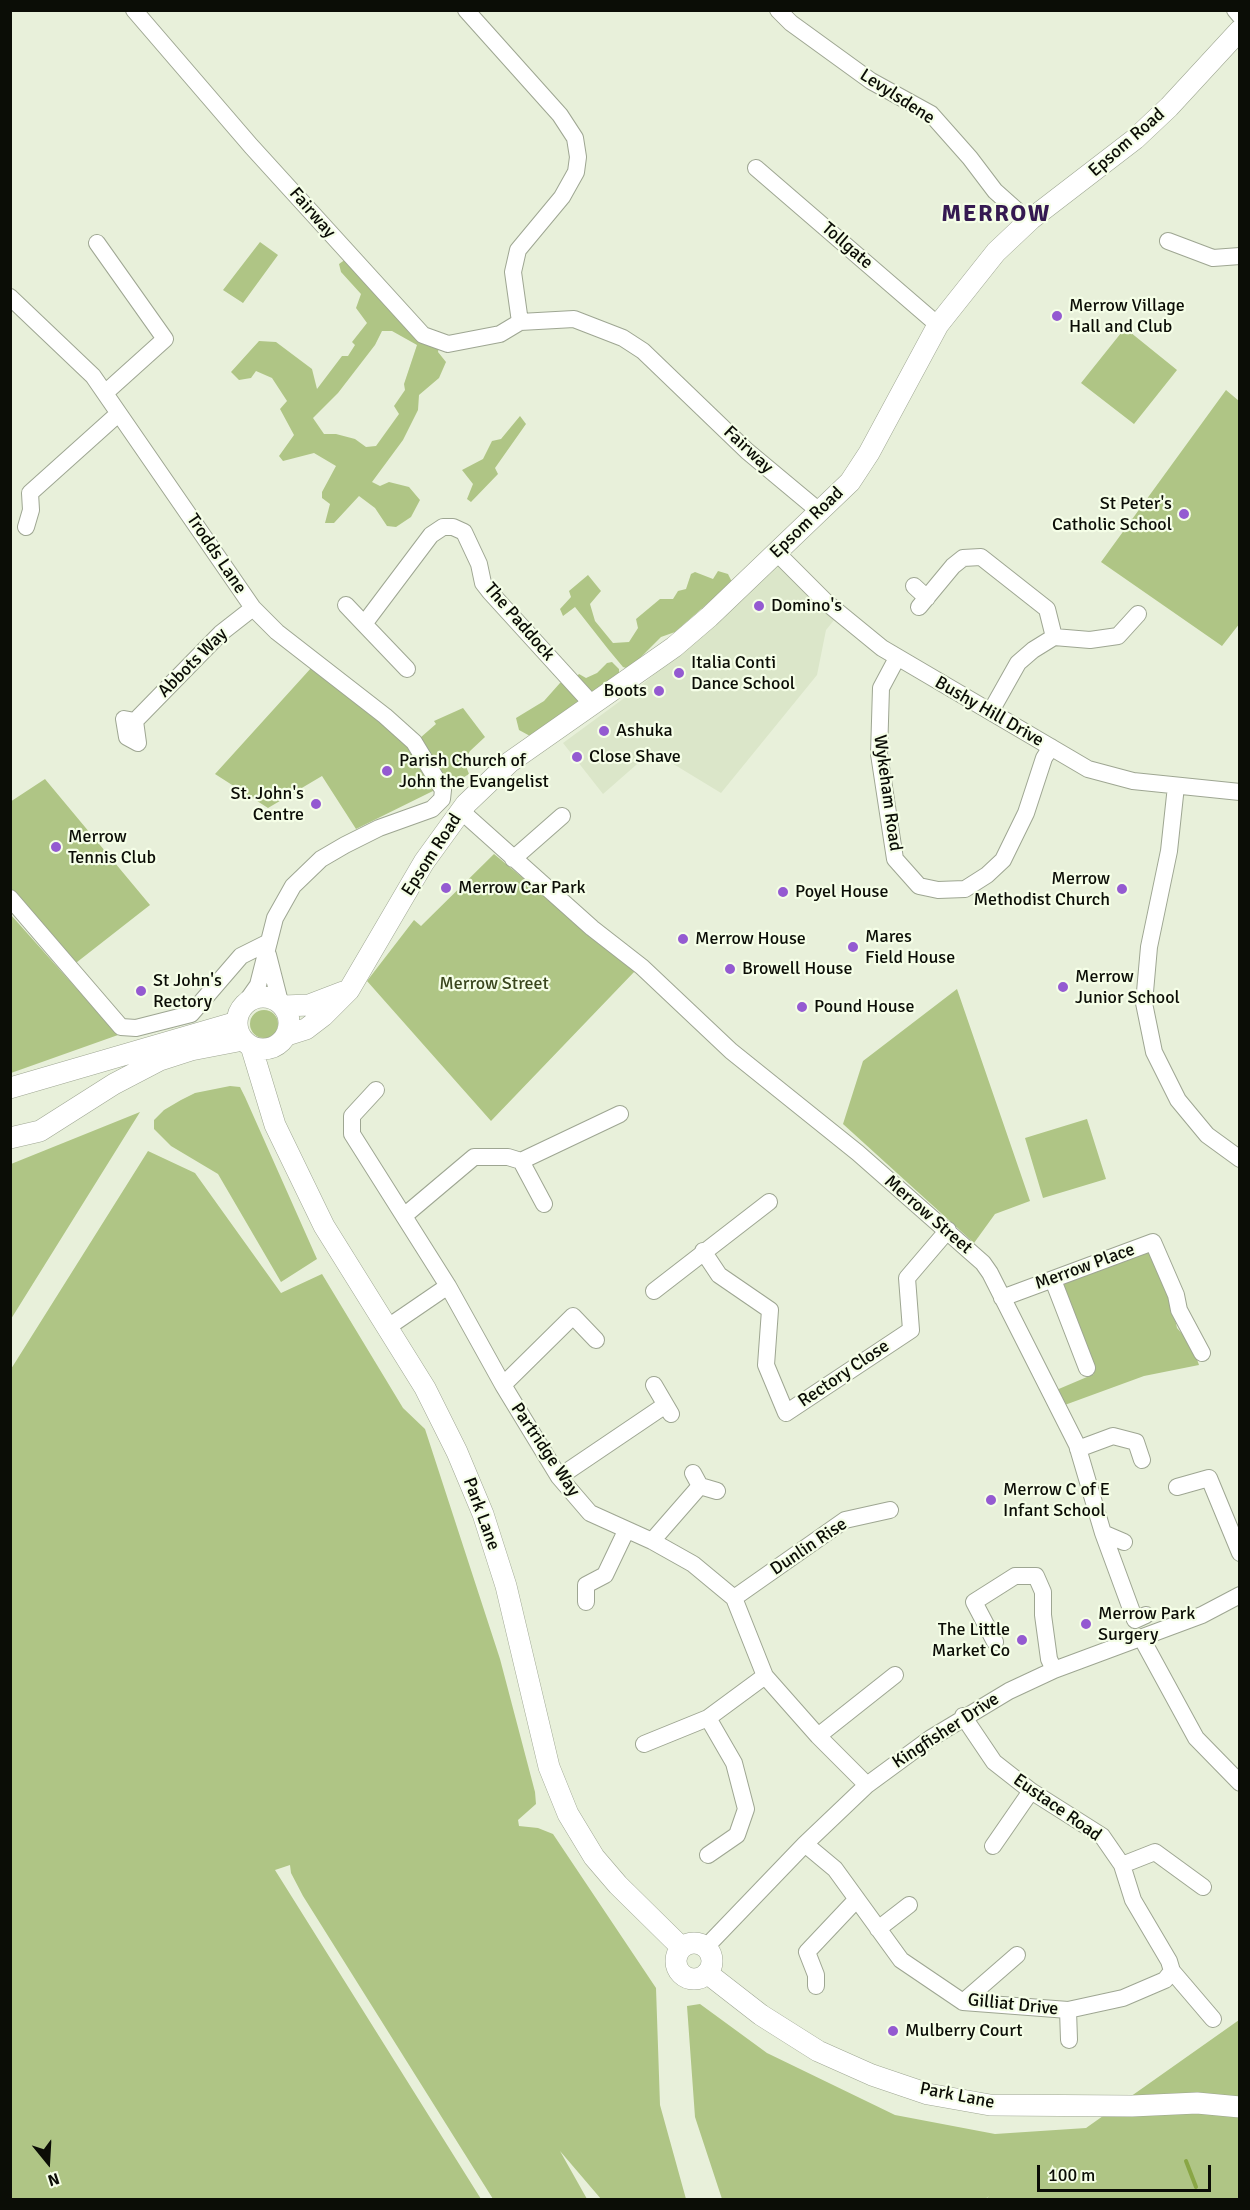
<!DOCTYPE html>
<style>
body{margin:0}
#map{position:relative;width:1250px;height:2210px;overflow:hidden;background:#e8f0da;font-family:Signika,sans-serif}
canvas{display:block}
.frame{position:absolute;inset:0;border:12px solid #0b0d06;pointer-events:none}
.north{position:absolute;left:18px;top:2132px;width:60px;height:60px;-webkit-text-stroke:4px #f5fee7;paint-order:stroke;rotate:162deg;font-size:16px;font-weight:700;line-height:24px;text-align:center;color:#0b0d06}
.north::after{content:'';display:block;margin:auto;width:21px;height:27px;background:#0b0d06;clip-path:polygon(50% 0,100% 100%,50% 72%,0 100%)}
.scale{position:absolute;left:1037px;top:2165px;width:174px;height:27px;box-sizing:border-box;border:3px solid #0b0d06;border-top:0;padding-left:8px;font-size:18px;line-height:21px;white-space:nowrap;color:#0b0d06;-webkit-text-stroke:4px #f5fee7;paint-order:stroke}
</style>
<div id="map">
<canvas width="1250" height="2210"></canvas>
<div class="frame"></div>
<div class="north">N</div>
<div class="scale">100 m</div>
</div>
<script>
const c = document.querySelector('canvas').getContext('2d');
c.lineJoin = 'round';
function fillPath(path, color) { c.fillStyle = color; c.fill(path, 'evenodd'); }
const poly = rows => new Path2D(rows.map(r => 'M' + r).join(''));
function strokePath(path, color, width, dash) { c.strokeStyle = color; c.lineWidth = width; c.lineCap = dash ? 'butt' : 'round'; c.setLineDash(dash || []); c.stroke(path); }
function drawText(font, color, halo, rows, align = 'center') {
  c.font = font + ' Signika,sans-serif'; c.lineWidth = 4.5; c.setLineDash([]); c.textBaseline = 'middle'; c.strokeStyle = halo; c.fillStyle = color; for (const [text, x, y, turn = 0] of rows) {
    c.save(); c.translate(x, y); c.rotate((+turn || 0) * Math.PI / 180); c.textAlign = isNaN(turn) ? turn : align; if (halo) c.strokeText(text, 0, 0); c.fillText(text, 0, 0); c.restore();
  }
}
const built = poly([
 [776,552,839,614,826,630,817,675,721,793,652,751,603,794,563,743,638,688,693,641]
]);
const green = poly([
 [260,242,278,255,243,303,223,290],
 [346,259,439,346,438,352,446,362,439,378,419,395,418,410,403,440,372,482,380,486,389,482,409,487,420,500,411,517,396,527,387,526,375,508,359,496,334,523,325,523,330,504,322,498,322,492,336,466,314,453,283,461,279,456,294,435,280,409,287,401,272,378,256,371,251,378,239,380,231,372,259,341,276,342,312,369,317,389,342,356,348,356,355,345,352,342,367,323,356,308,361,294,341,272,339,264],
 [382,331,392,331,417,345,404,384,405,390,394,406,399,414,376,446,366,447,355,439,336,434,324,434,313,418,338,393,375,345],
 [1125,328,1177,370,1134,424,1081,383],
 [1226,390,1239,401,1240,623,1222,646,1101,562],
 [520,416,526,424,495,468,498,474,471,502,467,499,473,484,462,470,483,459,492,441,501,439],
 [718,571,728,574,732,582,675,632,661,637,629,669,623,667,608,649,575,607,563,616,560,609,571,597,569,591,588,575,601,591,590,604,595,621,613,643,629,642,638,628,636,619,660,599,673,599,678,591,686,589,691,574,695,572,713,579],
 [612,662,619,669,619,674,530,736,519,730,516,718,544,701,560,683,571,682,579,674,586,678,597,673,607,663],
 [312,667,410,745,435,790,356,829,322,776,268,808,215,774],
 [463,708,485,737,470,751,464,761,469,774,461,779,451,779,444,776,420,738,436,724,434,721],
 [45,779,150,905,72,966,11,891,10,802],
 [494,854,635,971,491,1121,367,981,414,920,421,926],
 [11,915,118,1035,11,1073],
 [957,989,1030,1201,995,1214,974,1243,843,1124,863,1061],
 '250 1024a14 14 0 1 1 28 0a14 14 0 1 1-28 0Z',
 [230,1086,240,1087,245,1097,317,1259,281,1282,218,1174,171,1146,154,1129,154,1120,164,1110,181,1100,195,1093],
 [140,1112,11,1319,11,1164],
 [1087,1119,1106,1179,1043,1198,1025,1138],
 [148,1151,195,1173,281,1293,322,1274,403,1408,425,1429,500,1659,535,1792,536,1804,518,1820,519,1826,538,1828,553,1834,656,1988,660,2105,686,2199,601,2199,560,2151,587,2199,493,2199,303,1896,291,1873,290,1865,275,1870,481,2199,11,2199,11,1369],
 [1150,1248,1170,1296,1177,1328,1192,1345,1199,1365,1144,1376,1062,1406,1054,1391,1094,1374,1059,1282],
 [700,2004,767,2053,895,2115,995,2134,1086,2128,1239,2020,1239,2199,986,2199,989,2196,984,2200,722,2199,695,2117,687,2006]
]);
const stream = poly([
 [1186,2161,1196,2187]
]);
const minor = poly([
 [134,10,251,146,423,335,448,344,500,334,520,322,574,319,623,338,643,351,747,451,819,511],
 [466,10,560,115,575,138,578,157,576,172,562,197,518,250,513,272,520,322],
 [778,10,791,23,871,81,931,114,970,158,995,191,1023,216,1031,219],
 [1235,10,1240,16],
 [756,168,938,325],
 [1168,241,1213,258,1240,256],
 [97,243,165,339,105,393],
 [10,297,93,376,253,608,277,632,385,716,414,742,443,790,442,799,432,809,379,828,345,845,321,859,293,886,275,918,258,985,246,1002],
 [26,527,31,510,30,493,118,414],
 [776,552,827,603,882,648,1088,769,1133,781,1240,792],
 [914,586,927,598],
 [346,605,364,624],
 [919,607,953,566,963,558,981,557,1047,609,1054,637],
 [897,658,881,688,879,754,895,859,919,886,938,890,965,889,987,875,1003,860,1026,813,1044,758,1051,747],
 [407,669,364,624,431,535,443,527,453,527,464,532,479,564,483,583,490,592,592,704],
 [991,711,1018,663,1033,650,1054,637,1090,640,1118,636,1138,614],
 [135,721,124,719,127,737,138,743,135,721,221,633,253,608],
 [1176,786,1169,851,1149,947,1144,1003,1154,1052,1178,1100,1207,1135,1240,1159],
 [460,810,592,928,642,967,731,1051,858,1153,983,1263,990,1273,1077,1445,1103,1533,1135,1620,1146,1615],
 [513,859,562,816],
 [10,898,121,1027,136,1028,191,1014,241,956,269,942],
 [268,955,280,1002],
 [376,1090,352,1116,352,1134,448,1286],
 [521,1161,544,1204],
 [404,1216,474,1157,508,1157,521,1161,620,1114],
 [703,1251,719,1275,770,1310,766,1365,786,1413,911,1330,907,1278,948,1230],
 [1053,1280,1087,1368],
 [654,1291,769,1202],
 [1002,1298,1153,1242,1176,1295,1179,1310,1202,1353],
 [388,1327,448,1286,503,1385,559,1477,590,1513,652,1541,693,1564,734,1598,765,1676,818,1736,867,1785],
 [503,1385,573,1316,596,1340],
 [654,1385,671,1414],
 [1078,1449,1113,1436,1136,1442,1142,1460],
 [693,1473,700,1486,717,1491],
 [559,1477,664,1406],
 [1177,1487,1209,1478,1240,1553],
 [1103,1533,1124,1542],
 [652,1541,700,1486],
 [734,1598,845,1520,890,1510],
 [586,1602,586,1585,605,1575,626,1531],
 [1142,1639,1196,1738,1240,1783],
 [995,1642,974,1602,1015,1576,1036,1576,1043,1592,1043,1615,1049,1659,1054,1670],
 [963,1716,994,1762,1031,1791,1102,1836,1122,1865,1133,1900,1169,1961,1172,1971,1213,2019],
 [708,1718,765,1676],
 [818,1736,895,1675],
 [644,1744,708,1718,734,1763,746,1809,737,1835,708,1855],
 [805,1844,835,1869,901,1960,963,2002,1068,2010,1123,1998,1165,1980,1172,1971],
 [993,1846,1031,1791],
 [1122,1865,1155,1852,1203,1887],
 [878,1929,909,1905],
 [706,1947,805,1844,867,1785,931,1738,1009,1691,1054,1670,1202,1615,1240,1595],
 [816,1986,816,1975,807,1952,857,1899],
 [963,2002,1017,1955],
 [1068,2010,1069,2040]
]);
const major = poly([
 '237 1023a26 26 0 1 1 52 0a26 26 0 1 1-52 0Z',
 [284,1006,309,1005,343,992],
 [287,1035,306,1029,323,1016,349,990,424,862,466,804,510,762,674,647,709,617,850,482,869,453,938,325,996,252,1031,219,1135,139,1169,107,1240,30],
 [251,1046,275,1125,324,1226,425,1388,457,1452,483,1514,506,1586,549,1767,568,1814,594,1857,618,1885,681,1947],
 [10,1088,237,1022],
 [10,1138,40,1131,114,1084,160,1060,191,1050,243,1040],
 '676 1961a18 18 0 1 1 36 0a18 18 0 1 1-36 0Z',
 [707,1973,761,2015,818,2051,872,2075,928,2094,990,2105,1132,2106,1197,2103,1240,2107]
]);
const markers = [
 [1057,316,6,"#945ad1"],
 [1184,514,6,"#945ad1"],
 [759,606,6,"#945ad1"],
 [679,673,6,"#945ad1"],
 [659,691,6,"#945ad1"],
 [604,731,6,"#945ad1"],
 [577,757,6,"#945ad1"],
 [387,771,6,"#945ad1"],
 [316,804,6,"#945ad1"],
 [56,847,6,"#945ad1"],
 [446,888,6,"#945ad1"],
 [1122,889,6,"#945ad1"],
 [783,892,6,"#945ad1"],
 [683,939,6,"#945ad1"],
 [853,947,6,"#945ad1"],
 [730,969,6,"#945ad1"],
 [1063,987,6,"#945ad1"],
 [141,991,6,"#945ad1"],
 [802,1007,6,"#945ad1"],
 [991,1500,6,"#945ad1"],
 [1086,1624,6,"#945ad1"],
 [1022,1640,6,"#945ad1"],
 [893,2031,6,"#945ad1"]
];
const streetNames = [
 ["Levylsdene",897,97,33],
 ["Epsom Road",1127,143,-41],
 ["Fairway",312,213,49],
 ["Tollgate",847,246,41],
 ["Fairway",748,450,43],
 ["Epsom Road",807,523,-44],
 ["Trodds Lane",216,554,56],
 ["The Paddock",519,622,49],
 ["Abbots Way",193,663,-45],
 ["Bushy Hill Drive",989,712,30],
 ["Wykeham Road",887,793,82],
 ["Epsom Road",432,855,-57],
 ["Merrow Street",928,1215,41],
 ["Merrow Place",1085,1267,-20],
 ["Rectory Close",844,1374,-34],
 ["Partridge Way",545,1450,56],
 ["Park Lane",481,1514,70],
 ["Dunlin Rise",809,1547,-34],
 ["Kingfisher Drive",946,1731,-33],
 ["Eustace Road",1057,1808,35],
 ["Gilliat Drive",1013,2005,6],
 ["Park Lane",957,2096,11]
];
const poiNames = [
 ["Merrow Village",1069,306],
 ["Hall and Club",1069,327],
 ["St Peter's",1172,504,"right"],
 ["Catholic School",1172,525,"right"],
 ["Domino's",771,606],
 ["Italia Conti",691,663],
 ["Dance School",691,684],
 ["Boots",647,691,"right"],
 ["Ashuka",616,731],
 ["Close Shave",589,757],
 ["Parish Church of",399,761],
 ["John the Evangelist",399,782],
 ["St. John's",304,794,"right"],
 ["Centre",304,815,"right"],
 ["Merrow",68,837],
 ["Tennis Club",68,858],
 ["Merrow",1110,879,"right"],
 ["Methodist Church",1110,900,"right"],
 ["Merrow Car Park",458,888],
 ["Poyel House",795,892],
 ["Mares",865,937],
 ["Field House",865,958],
 ["Merrow House",695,939],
 ["Browell House",742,969],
 ["Merrow",1075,977],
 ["Junior School",1075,998],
 ["St John's",153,981],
 ["Rectory",153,1002],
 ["Pound House",814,1007],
 ["Merrow C of E",1003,1490],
 ["Infant School",1003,1511],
 ["Merrow Park",1098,1614],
 ["Surgery",1098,1635],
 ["The Little",1010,1630,"right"],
 ["Market Co",1010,1651,"right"],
 ["Mulberry Court",905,2031]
];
const parkNames = [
 ["Merrow Street",494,984]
];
const districtNames = [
 ["MERROW",996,215]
];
fillPath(built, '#dbe6c9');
fillPath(green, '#afc585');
strokePath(stream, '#89a645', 4);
strokePath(minor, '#9ea692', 18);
strokePath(major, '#9ea692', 22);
strokePath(minor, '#fff', 16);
strokePath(major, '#fff', 21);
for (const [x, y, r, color] of markers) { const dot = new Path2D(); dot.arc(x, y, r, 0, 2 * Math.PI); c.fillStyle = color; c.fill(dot); strokePath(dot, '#f5fee7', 2); }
drawText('18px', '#0b0d06', '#f5fee7', streetNames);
drawText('18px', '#0b0d06', '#f5fee7', poiNames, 'left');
drawText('18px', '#39451d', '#f5fee7', parkNames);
c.letterSpacing = '1.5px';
drawText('bold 24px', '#351951', '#f5fee7', districtNames);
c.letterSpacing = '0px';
</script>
